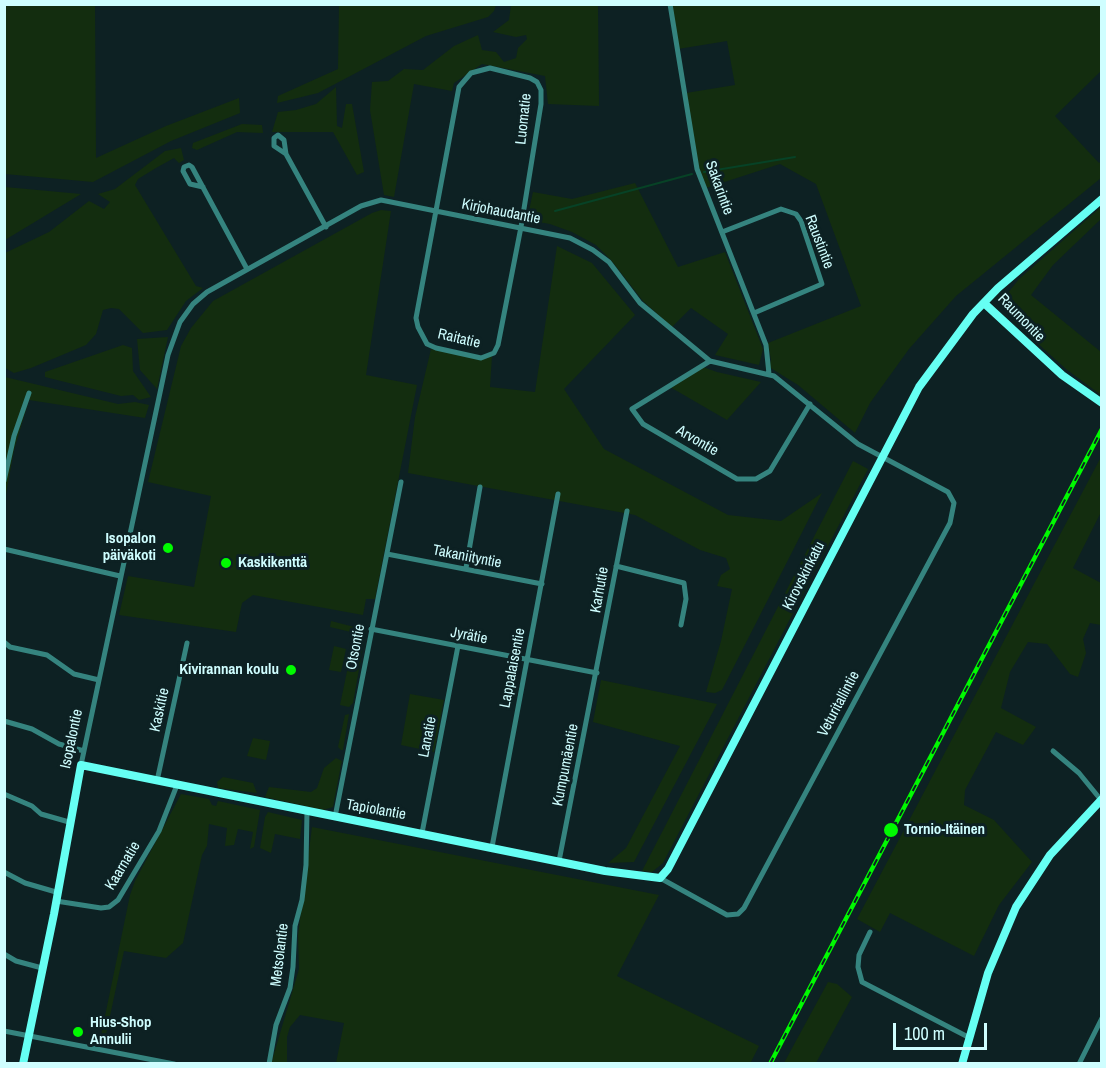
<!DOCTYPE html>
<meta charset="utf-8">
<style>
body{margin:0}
#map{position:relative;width:1106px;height:1068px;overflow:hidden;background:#0d2123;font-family:"Archivo Narrow",sans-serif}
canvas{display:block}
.frame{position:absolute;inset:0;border:6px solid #cffeff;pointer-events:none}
.scale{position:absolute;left:893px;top:1023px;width:94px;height:27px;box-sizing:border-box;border:3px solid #cffeff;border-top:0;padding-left:8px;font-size:18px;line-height:21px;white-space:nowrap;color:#cffeff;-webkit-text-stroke:4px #0d2123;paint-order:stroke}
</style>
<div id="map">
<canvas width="1106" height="1068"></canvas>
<div class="frame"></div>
<div class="scale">100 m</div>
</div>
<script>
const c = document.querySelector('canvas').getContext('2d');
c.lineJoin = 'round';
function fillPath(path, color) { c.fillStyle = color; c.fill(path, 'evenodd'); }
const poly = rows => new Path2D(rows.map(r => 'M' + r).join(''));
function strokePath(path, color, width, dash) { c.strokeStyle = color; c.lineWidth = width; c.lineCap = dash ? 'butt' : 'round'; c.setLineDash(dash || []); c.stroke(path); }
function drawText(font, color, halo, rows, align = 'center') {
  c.font = font + ' "Archivo Narrow",sans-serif'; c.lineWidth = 6; c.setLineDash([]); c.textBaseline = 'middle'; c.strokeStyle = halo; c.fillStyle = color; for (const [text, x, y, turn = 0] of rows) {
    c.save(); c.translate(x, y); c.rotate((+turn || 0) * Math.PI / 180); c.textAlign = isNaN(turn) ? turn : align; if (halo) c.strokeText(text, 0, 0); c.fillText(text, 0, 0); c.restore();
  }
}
const green = poly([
 [4,5,95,5,96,158,166,126,239,98,240,113,171,141,93,182,5,174],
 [339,5,339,4,496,5,494,11,488,17,426,36,318,93,277,103,278,96,338,69],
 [511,5,598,5,599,106,548,104,545,76,482,64,454,83,452,91,414,84,394,197,384,195,370,110,372,82,388,81,404,69,423,70,454,46,478,35,482,50,496,52,504,62,516,58,518,48,527,39,526,35,516,37,493,32,509,20],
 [672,5,1101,5,1101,71,1055,116,1099,163,1101,161,1101,178,956,296,909,349,870,403,855,433,798,385,769,367,771,360,768,343,861,306,816,184,780,164,706,188,696,162,686,93,735,85,727,41,678,49],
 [336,87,337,126,342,128,346,104,352,104,364,172,357,175,333,132,272,132,278,112,296,110,316,104],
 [242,124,262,125,263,133,237,132,197,150,192,148,193,143],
 [181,148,184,160,179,163,174,158,156,168,138,179,135,185,196,286,203,288,186,301,167,330,143,333,119,309,111,308,103,310,96,334,86,345,31,368,14,373,5,368,5,253,49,232,89,201,104,209,110,202,98,194,115,189,165,151],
 [635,183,678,267,725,252,763,349,759,365,715,355,728,334,691,308,672,327,643,301,611,260,596,245,572,232,550,224,527,220,533,192,572,199],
 [5,187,81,194,5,240],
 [1101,207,1101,219,1053,265,1031,295,1101,352,1101,395,1066,369,1014,322,1003,299,1019,279],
 [381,210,391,211,366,375,417,385,375,599,366,599,363,615,253,595,242,603,236,632,119,615,128,576,194,587,211,496,148,482,181,346,191,328,213,301,372,213],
 [557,246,592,263,635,315,564,389,604,449,728,515,781,521,822,493,722,690,715,693,706,692,721,641,732,589,717,586,721,575,730,569,726,558,700,550,635,515,408,473,415,417,431,349,481,359,492,356,490,387,535,392],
 [168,337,157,389,140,370,137,339],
 [123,345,132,348,133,371,151,397,139,400,133,395,121,396,45,377,45,372],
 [703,367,717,372,761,382,727,420,670,387],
 [5,377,118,404,135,402,149,405,145,418,29,400,14,450,5,500],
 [1101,457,1101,512,1073,568,1101,583,1101,625,1090,623,1083,639,1086,653,1078,677,1070,674,1047,644,1028,642,1010,672,1001,708,1036,727,1023,745,996,732,965,790,964,805,994,820,1032,862,999,905,974,956,890,913,880,932,857,919],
 [853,461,868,469,663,863,652,872,642,871],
 [331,621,366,630,353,703,349,707,340,705,355,633,330,627],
 [334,646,346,649,341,672,329,670],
 [601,680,717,704,634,862,608,863,626,848,680,746,593,722],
 [410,694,444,700,434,752,401,745],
 [349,714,343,750,341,750,338,747,345,715],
 [253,738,270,741,266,760,247,756],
 [336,758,342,761,341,765,333,807,323,810,265,797,269,787,311,792,317,788,324,768],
 [223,777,253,783,257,793,218,788,217,782],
 [181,794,209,799,212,805,216,806,218,801,260,810,254,847,250,849,253,832,238,829,234,845,225,846,227,828,209,824,207,846,202,855,183,943,166,958,124,951,105,1039,109,1041,103,1046,99,1045,130,895,135,881],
 [268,812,302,820,300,839,275,834,271,853,260,848,265,817],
 [312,827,659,895,617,976,759,1046,750,1064,336,1063,344,1023,300,1015,290,1027,287,1037,287,1063,271,1064,299,969,298,935],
 [828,982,837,984,852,997,816,1063,784,1063]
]);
const stream = poly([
 [704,172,795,157],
 [555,211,692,174]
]);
const street = poly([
 [670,4,697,169,766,345,769,374],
 [490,68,530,78,537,82,541,90,541,104,521,227,498,345,494,353,481,358,436,348,427,344,418,327,416,318,459,87,471,73,490,68],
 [286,154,274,146,274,138,278,135,284,140,286,154,326,227],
 [203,187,190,184,183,171,184,167,189,165,192,167,247,269],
 [722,232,781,209,796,214,801,221,822,284,754,313],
 [710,361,632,409,643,424,737,479,756,479,770,471,810,404],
 [4,481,14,436,29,393],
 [4,549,120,576],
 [387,554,542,584],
 [616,566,684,583,686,599,681,625],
 [466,568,480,487],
 [371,629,597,673],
 [4,642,10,647,47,655,74,674,99,680],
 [4,721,32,729,59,744,84,751],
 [1053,751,1079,773,1101,800],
 [81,765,168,355,180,322,193,304,207,292,361,206,381,200,570,238,593,250,609,262,640,303,710,361,774,376,858,444,948,492,954,503,950,523,744,908,738,914,727,915,660,878],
 [157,781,187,643],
 [4,794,32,806,41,814,69,822],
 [335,817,401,482],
 [422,833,458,646],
 [492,847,558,494],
 [559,861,627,511],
 [4,872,25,883,56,892],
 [56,901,101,908,109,907,118,900,159,831,177,785],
 [870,932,859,955,858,967,862,982,970,1038],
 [4,954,16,961,42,968],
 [4,1031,174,1064],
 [269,1064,276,1025,290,988,293,967,295,926,302,900,306,865,307,811],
 [1079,1064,1102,1018]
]);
const secondary = poly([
 [984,303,1062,375,1102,403],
 [23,1064,54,914,81,765,605,871,660,878,668,869,919,387,973,314,998,288,1102,199],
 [962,1064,988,973,1016,907,1050,855,1102,799]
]);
const rail = poly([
 [770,1064,1102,429]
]);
const markers = [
 [168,548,6,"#00fa00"],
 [226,563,6,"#00fa00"],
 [291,670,6,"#00fa00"],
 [891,830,8,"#00fa00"],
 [78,1032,6,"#00fa00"]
];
const streetNames = [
 ["Luomatie",524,119,-84],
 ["Sakarintie",719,188,70],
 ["Kirjohaudantie",501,212,11],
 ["Raustintie",819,242,69],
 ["Raumontie",1021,318,46],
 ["Raitatie",459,339,13],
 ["Arvontie",697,441,30],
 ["Takaniityntie",467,557,11],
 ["Kirovskinkatu",804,576,-63],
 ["Karhutie",600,590,-80],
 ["Jyrätie",469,636,11],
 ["Otsontie",356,647,-79],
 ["Lappalaisentie",513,668,-79],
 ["Veturitallintie",839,704,-62],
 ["Kaskitie",160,710,-78],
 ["Lanatie",428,737,-79],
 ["Isopalontie",72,739,-78],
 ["Kumpumäentie",566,765,-79],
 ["Tapiolantie",376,810,10],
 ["Kaarnatie",123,866,-59],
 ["Metsolantie",280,955,-83]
];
const poiNames = [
 ["Isopalon",156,539,"right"],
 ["päiväkoti",156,556,"right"],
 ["Kaskikenttä",238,563],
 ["Kivirannan koulu",279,670,"right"],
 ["Tornio-Itäinen",904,830],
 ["Hius-Shop",90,1023],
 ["Annulii",90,1040]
];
fillPath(green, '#132d0f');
strokePath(stream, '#074226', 2);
strokePath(street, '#35847f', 5);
strokePath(secondary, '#66fff3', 8);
strokePath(rail, '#00fa00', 4.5);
strokePath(rail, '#0d2123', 2, [7]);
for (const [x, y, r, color] of markers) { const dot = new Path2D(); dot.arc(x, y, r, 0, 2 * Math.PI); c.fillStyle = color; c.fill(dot); strokePath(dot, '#0d2123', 2); }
drawText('15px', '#cffeff', '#0d2123', streetNames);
drawText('bold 15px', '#cffeff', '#0d2123', poiNames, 'left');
</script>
